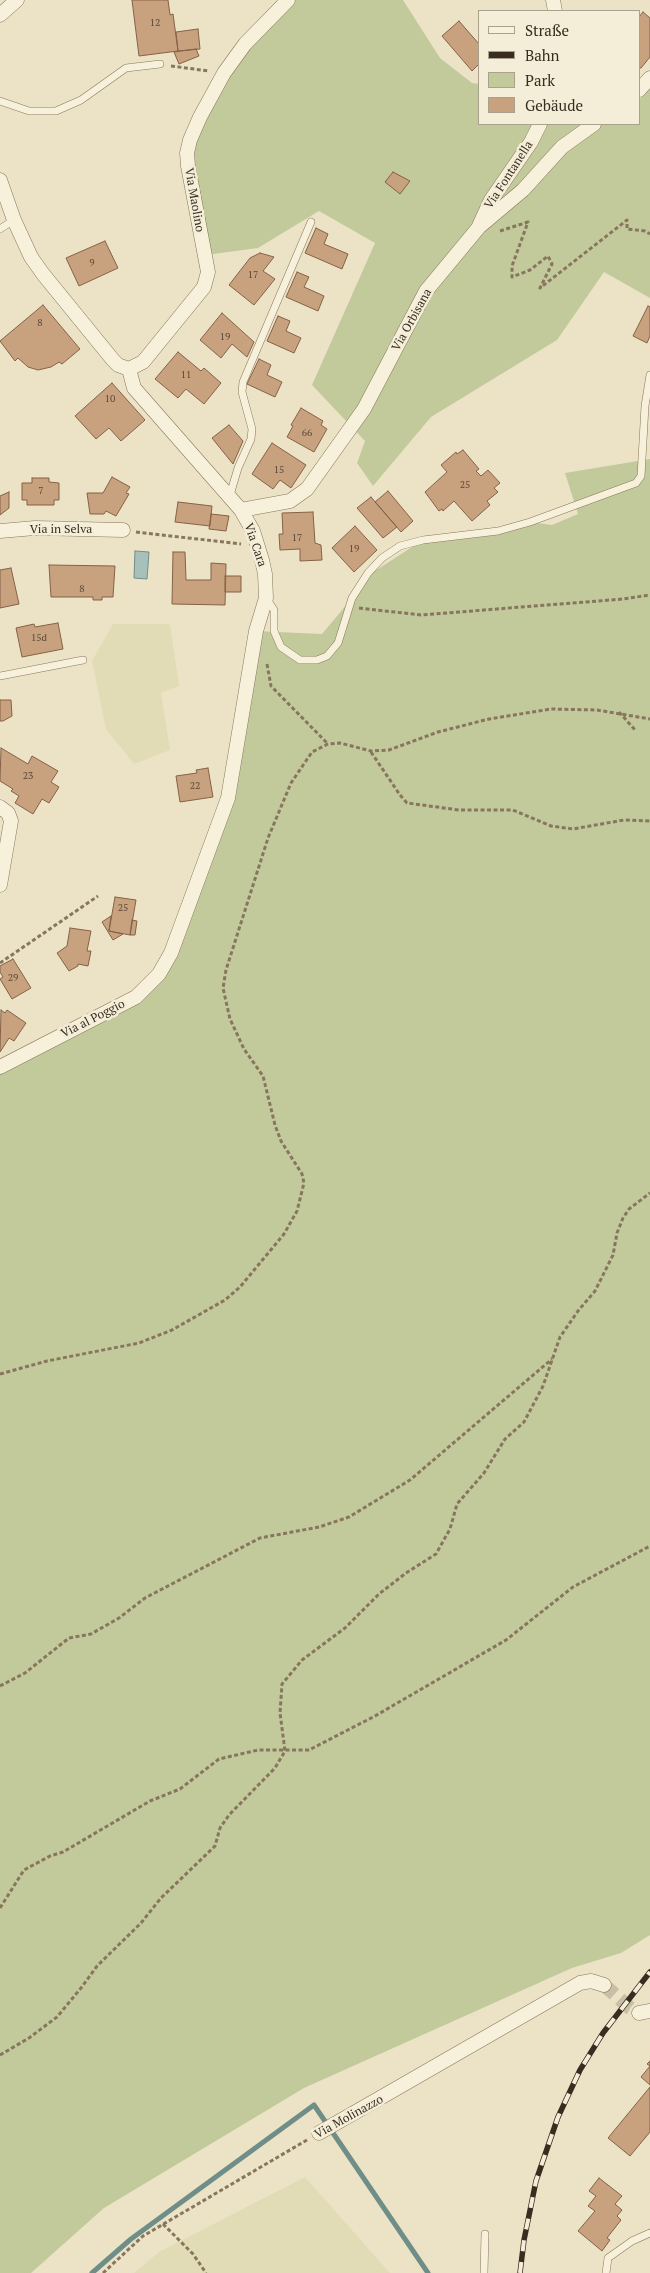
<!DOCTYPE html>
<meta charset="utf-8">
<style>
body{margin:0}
#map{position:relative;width:650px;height:2273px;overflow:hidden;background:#ece3c7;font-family:"PT Serif",serif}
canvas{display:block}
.legend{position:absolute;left:478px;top:10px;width:162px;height:115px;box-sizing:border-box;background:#f4edd7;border:1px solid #a9a08e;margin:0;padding:6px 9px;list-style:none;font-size:15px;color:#382d20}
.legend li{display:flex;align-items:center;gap:10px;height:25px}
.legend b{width:25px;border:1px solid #a9a08e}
</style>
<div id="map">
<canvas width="650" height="2273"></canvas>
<ul class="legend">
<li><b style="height:6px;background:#f7f0da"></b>Straße</li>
<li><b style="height:6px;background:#382d20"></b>Bahn</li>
<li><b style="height:14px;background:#c2ca9c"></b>Park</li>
<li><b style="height:14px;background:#c8a17f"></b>Gebäude</li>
</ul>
</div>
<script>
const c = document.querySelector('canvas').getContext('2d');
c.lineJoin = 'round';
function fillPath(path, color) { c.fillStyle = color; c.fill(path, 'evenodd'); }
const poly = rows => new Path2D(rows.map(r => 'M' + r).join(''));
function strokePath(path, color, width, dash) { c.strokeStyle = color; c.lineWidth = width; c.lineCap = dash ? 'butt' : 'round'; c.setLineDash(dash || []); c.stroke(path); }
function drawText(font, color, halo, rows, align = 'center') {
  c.font = font + ' "PT Serif",serif'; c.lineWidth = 5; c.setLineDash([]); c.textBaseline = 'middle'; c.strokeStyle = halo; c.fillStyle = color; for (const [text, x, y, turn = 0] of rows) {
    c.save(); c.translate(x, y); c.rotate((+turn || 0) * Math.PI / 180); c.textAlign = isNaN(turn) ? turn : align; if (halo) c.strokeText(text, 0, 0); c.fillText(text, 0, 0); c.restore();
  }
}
const farmland = poly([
 [113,624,170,624,179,686,161,693,170,750,134,764,106,729,92,661],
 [305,2177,390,2273,134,2273,159,2252]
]);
const green = poly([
 [288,0,403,0,440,58,472,83,479,84,479,124,639,124,639,100,650,86,650,298,604,272,557,340,431,417,373,486,357,463,365,441,312,385,375,243,319,211,258,248,206,255,188,166,213,92],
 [650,459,650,1935,621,1953,572,1968,304,2088,104,2208,31,2273,0,2273,0,1067,102,1016,159,974,228,798,256,631,322,634,352,598,364,578,423,540,498,531,530,522,552,525,578,514,565,473]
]);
const water = poly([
 [135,551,149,552,147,579,134,578,135,551]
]);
const stream = poly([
 [92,2273,131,2239,314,2105,428,2273]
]);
const building = poly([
 [132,0,168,0,170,15,173,14,178,51,139,56,132,0],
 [643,12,650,18,650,57,641,68,639,68,639,17,643,12],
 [459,21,479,44,479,64,472,71,442,36,459,21],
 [198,29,200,49,178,51,176,32,198,29],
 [196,49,199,56,179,64,174,52,196,49],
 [393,172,410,181,400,194,385,182,393,172],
 [316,228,328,234,324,244,348,254,342,269,305,253,316,228],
 [105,241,118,268,79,286,66,258,105,241],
 [260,253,274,257,263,271,275,279,254,305,229,285,250,258,260,253],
 [297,272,309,277,304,287,324,296,318,311,286,297,297,272],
 [43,305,80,349,62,364,59,362,51,367,38,370,28,367,18,358,15,361,0,341,43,305],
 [648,306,650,307,650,336,647,343,633,336,648,306],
 [222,313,254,342,247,357,232,344,221,358,200,340,222,313],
 [278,316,290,321,286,331,301,338,294,353,267,341,278,316],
 [178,352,201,371,204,368,221,383,204,404,186,389,178,398,155,379,178,352],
 [259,359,271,365,267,375,282,382,275,397,247,384,259,359],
 [112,383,145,420,121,441,109,428,96,439,75,416,112,383],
 [301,408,323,421,321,425,327,429,314,452,287,437,293,426,291,425,301,408],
 [229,425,243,441,233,464,212,438,229,425],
 [272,443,306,465,291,488,280,480,273,489,252,474,272,443],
 [463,450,479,469,476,471,481,476,488,470,500,483,494,488,498,492,487,501,490,505,472,521,454,501,443,511,442,509,439,511,425,492,447,472,441,465,456,452,457,454,463,450],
 [112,477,130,487,126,493,129,494,116,516,106,511,104,514,90,514,87,493,103,493,112,477],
 [32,478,49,478,49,482,59,483,59,500,54,500,54,505,27,505,27,500,22,500,22,483,32,483,32,478],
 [388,491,413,521,401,532,375,502,388,491],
 [9,492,9,508,0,515,0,496,9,492],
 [371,497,397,527,383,538,357,508,371,497],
 [178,502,212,506,210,526,175,522,178,502],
 [313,512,315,543,321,545,322,560,300,561,300,549,280,550,279,534,283,534,282,513,313,512],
 [211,514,229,516,226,531,209,529,211,514],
 [355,526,377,550,354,572,332,548,355,526],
 [173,552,185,552,186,580,211,580,211,563,226,564,225,605,172,604,173,552],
 [49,565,115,566,113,597,102,597,102,600,93,600,93,597,51,597,49,565],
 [11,568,19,604,0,608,0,570,11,568],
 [225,576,241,576,241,592,225,592,225,576],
 [58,623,63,649,22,657,16,628,34,624,35,627,58,623],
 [0,700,11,700,12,716,3,721,0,721,0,700],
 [1,748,28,764,32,756,58,771,51,782,59,787,49,803,42,799,33,814,15,803,19,796,11,791,13,789,0,781,1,748],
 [208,768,213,797,180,802,176,776,197,773,196,770,208,768],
 [115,897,136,900,130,935,109,931,115,897],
 [111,916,109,931,123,934,113,940,102,922,111,916],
 [132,920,137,921,135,935,130,935,132,920],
 [70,928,91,931,87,951,91,951,88,966,78,964,78,966,69,971,57,953,67,946,70,928],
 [13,959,31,988,12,999,0,979,3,977,0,972,0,966,13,959],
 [1,1010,5,1013,7,1010,26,1023,14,1041,9,1038,0,1052,1,1010],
 [650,2061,650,2085,641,2077,650,2066,647,2064,650,2061],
 [650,2087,650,2132,630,2156,608,2138,650,2087],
 [599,2178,622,2196,615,2204,622,2210,617,2216,621,2220,607,2238,610,2240,602,2251,578,2231,595,2211,588,2206,596,2196,589,2191,599,2178]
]);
const streetTunnel = poly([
 [604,1985,630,2008,639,2013]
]);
const path = poly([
 [171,66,209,71],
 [500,231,528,222,512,266,512,277,530,270,548,256,552,264,540,288,627,220,627,229,645,231,650,234],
 [136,532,241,544],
 [359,608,421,615,623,599,650,595],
 [267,664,271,686,328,744],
 [619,712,636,731],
 [371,752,400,795,407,803,459,810,513,810,551,826,573,829,624,820,650,821],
 [0,963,98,896],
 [0,1374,47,1361,139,1343,172,1330,225,1300,240,1287,284,1234,297,1211,304,1183,302,1174,281,1141,275,1125,263,1076,244,1049,230,1019,223,988,226,970,268,838,291,783,312,752,328,744,340,743,371,751,389,750,438,732,489,719,551,709,597,710,650,719],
 [0,1686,25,1673,69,1638,91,1634,119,1618,145,1598,260,1538,319,1527,349,1517,410,1480,552,1359],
 [0,1908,24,1870,50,1856,63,1852,150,1801,180,1789,219,1759,258,1750,309,1750,375,1716,506,1640,573,1587,650,1546],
 [0,2055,29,2038,57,2017,81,1988,97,1966,141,1923,161,1898,215,1846,220,1828,229,1815,275,1768,285,1751,280,1713,282,1684,302,1660,345,1628,379,1594,406,1573,436,1554,450,1529,457,1504,484,1473,505,1439,524,1422,543,1386,560,1337,578,1311,595,1291,613,1255,617,1233,623,1218,629,1209,650,1193],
 [163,2224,193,2254,206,2273],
 [103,2273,143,2236,307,2140]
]);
const lane = poly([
 [0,101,29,111,56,111,81,100,126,68,160,64],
 [0,229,14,220],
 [230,495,238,468,251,439,252,429,242,392,243,382,311,222],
 [266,598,274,610,274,631,281,647,300,660,317,660,327,656,338,643,352,598,368,573,382,558,400,546,423,540,498,531,530,522,636,483,641,476,645,406,650,375],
 [0,676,83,660],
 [484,2273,485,2234],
 [606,2273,608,2258,632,2241,650,2233]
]);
const street = poly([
 [553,0,555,11],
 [0,15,17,0],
 [639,90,650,78],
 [0,180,14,220,31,257,43,274,113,360,118,365,129,369,134,388,241,510,253,531,262,560,265,574,266,598,256,631,228,798,171,953,159,974,136,997,0,1067],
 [479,226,491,200,531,142,540,124],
 [129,369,143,362,204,287,208,272,188,166,187,153,190,140,200,117,224,73,245,44,288,0],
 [241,510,290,501,307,489,364,409,426,291,479,227,523,190,562,147,594,124],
 [0,531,35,528,123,530],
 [0,807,8,813,11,821,0,885],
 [639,2013,650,2011],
 [319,2133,580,1983,591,1981,604,1985]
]);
const rail = poly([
 [520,2273,524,2240,536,2181,558,2117,580,2070,603,2033,650,1972]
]);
const numberNames = [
 ["12",155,23],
 ["9",92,263],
 ["17",253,275],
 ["8",40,323],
 ["19",225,337],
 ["11",186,375],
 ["10",110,399],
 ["66",307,433],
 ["15",279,470],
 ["25",465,485],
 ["7",41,491],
 ["17",297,538],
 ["19",354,549],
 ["8",82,589],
 ["15d",39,638],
 ["23",28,776],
 ["22",195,786],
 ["25",123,908],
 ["29",13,978]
];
const streetNames = [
 ["Via Fontanella",509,175,-57],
 ["Via Maolino",194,200,80],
 ["Via Orbisana",412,320,-61],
 ["Via in Selva",61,530],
 ["Via Cara",255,545,71],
 ["Via al Poggio",93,1019,-27],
 ["Via Molinazzo",349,2117,-29]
];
fillPath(farmland, '#e1dcb5');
fillPath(green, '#c2ca9c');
fillPath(water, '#a8c0ba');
strokePath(water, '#6f8e88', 1);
strokePath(stream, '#6f8e88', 5);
fillPath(building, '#c8a17f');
strokePath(building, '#856145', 1);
strokePath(streetTunnel, '#c8bfa6', 14, [14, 7]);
strokePath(lane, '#87765d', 8);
strokePath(street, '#87765d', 15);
strokePath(path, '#87765d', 3, [4, 2.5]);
strokePath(lane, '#f7f0da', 7);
strokePath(street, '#f7f0da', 14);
strokePath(rail, '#382d20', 5.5);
strokePath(rail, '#f4edd7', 4, [11]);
drawText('10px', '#5c4a38', null, numberNames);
drawText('12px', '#382d20', '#f4edd7', streetNames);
</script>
